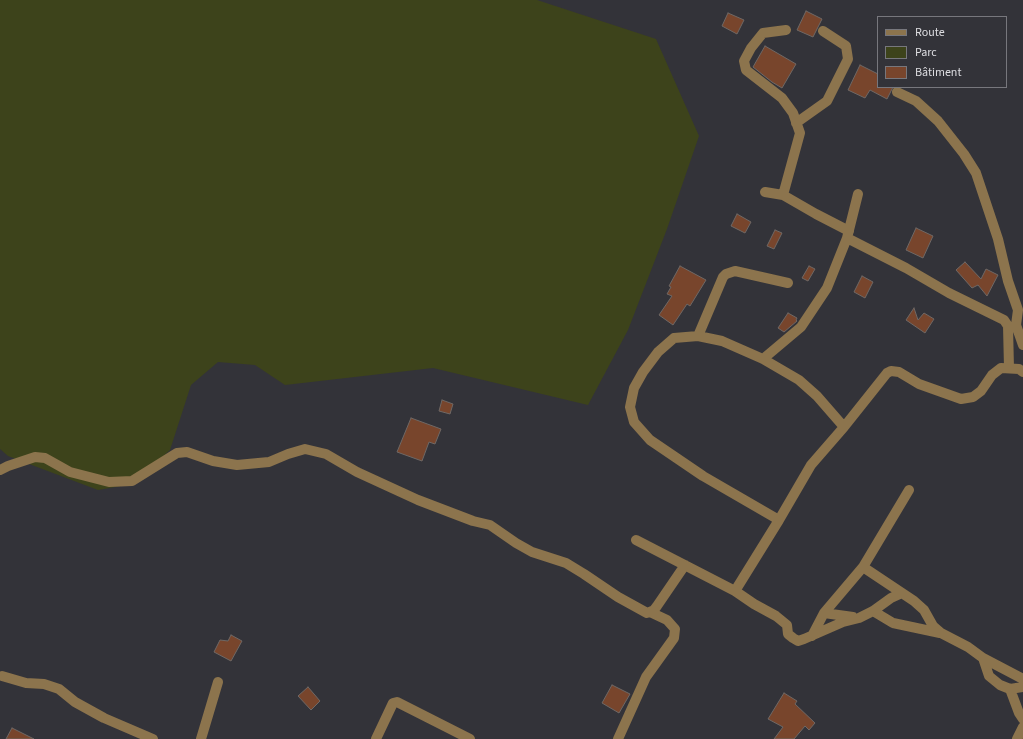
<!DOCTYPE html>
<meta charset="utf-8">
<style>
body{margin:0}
#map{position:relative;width:1023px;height:739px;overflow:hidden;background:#333339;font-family:"Source Sans 3",sans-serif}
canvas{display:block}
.legend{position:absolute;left:877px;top:16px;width:130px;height:72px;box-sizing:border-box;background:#333339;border:1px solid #77777d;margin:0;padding:5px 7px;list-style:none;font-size:12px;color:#dedee2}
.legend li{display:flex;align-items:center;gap:8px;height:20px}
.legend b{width:20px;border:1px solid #77777d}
</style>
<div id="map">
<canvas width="1023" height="739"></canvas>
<ul class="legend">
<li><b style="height:5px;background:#8c744d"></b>Route</li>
<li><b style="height:11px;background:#3d431b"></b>Parc</li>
<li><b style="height:11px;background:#78452c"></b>Bâtiment</li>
</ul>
</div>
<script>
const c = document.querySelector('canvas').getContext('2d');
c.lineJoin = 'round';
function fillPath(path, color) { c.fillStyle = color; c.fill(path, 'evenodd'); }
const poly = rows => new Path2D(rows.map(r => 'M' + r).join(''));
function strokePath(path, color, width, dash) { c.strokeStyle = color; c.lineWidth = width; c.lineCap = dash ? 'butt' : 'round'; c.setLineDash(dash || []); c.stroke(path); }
const green = poly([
 [0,0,537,0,656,39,699,136,667,229,628,330,588,405,433,368,285,385,255,365,218,362,191,385,170,450,133,484,98,490,8,456,0,449]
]);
const building = poly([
 [806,11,822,19,813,37,797,30,806,11],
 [728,13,744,20,737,34,722,26,728,13],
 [765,46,796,64,782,88,772,82,753,67,765,46],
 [860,65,878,74,878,87,893,87,887,99,870,90,865,98,848,90,860,65],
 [737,214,751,222,745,233,731,226,737,214],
 [916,228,933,236,923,258,906,250,916,228],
 [775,230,782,233,774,249,767,246,775,230],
 [965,262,981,279,986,269,998,275,987,296,978,285,972,288,956,270,965,262],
 [680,266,706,280,690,306,687,304,673,325,659,315,672,296,667,294,671,287,669,286,680,266],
 [809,266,815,269,808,281,802,278,809,266],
 [862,276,873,282,865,298,854,292,862,276],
 [914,308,918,320,924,313,934,319,925,333,906,320,914,308],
 [788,313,797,318,796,320,797,321,784,332,778,328,788,313],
 [442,400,453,404,450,414,439,411,442,400],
 [411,418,441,429,435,444,429,442,422,461,397,452,411,418],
 [231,635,242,641,231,661,214,652,220,640,228,641,231,635],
 [612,685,630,694,619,713,602,703,612,685],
 [308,687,320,701,311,710,298,696,308,687],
 [784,693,797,701,795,704,815,723,809,730,805,726,794,739,774,739,783,727,768,719,784,693],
 [12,728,34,739,6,739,12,728]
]);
const minor = poly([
 [897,92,916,101,938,121,964,154,976,173,998,239,1008,281,1018,310,1016,325,1023,345],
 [796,123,827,101,848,59,846,46,823,31],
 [765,192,783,195,816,214,849,231],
 [783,195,800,133,793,113,782,98,746,70,744,61,751,48,763,33,786,30],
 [847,238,906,268,949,293,1004,320,1008,326,1009,368],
 [698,336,723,277,726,274,735,271,788,283],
 [763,359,801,327,827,288,847,238,858,194],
 [0,470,8,466,35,457,45,458,70,472,109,482,132,481,177,453,187,452,213,461,237,465,269,462,288,454,305,449,326,454,357,472,418,500,473,521,490,525,516,543,532,552,566,563,584,574,618,597,647,613,654,610,657,606,685,565],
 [779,520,703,476,650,440,634,422,630,407,634,388,643,372,658,352,674,338,698,336,722,341,763,359,799,380,817,396,844,427],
 [636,540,735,591,754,604,776,616,787,625,788,634,793,638,798,641,804,639,843,622,859,618,873,611,891,598,902,593,914,601,924,610,933,626,941,633,968,647,983,658,989,676,1000,685,1010,689,1023,687],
 [863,567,902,593],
 [735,591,779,520,811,465,844,427,887,373,891,371,899,372,919,384,961,399,973,397,981,391,992,375,1001,368,1019,369,1023,372],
 [873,611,893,623,940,633],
 [824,613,853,617],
 [812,636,824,613,863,567,909,490],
 [983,658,1023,679],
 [2,676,26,683,44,684,59,689,75,702,104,718,153,739],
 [1010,689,1019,713,1023,719],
 [201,739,218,682],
 [376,739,393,703,397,702,470,739],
 [618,739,646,677,674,638,675,629,667,620,650,612],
 [1017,739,1023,727]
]);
fillPath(green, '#3d431b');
fillPath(building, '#78452c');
strokePath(building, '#6f6865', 1);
strokePath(minor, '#8c744d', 10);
</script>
